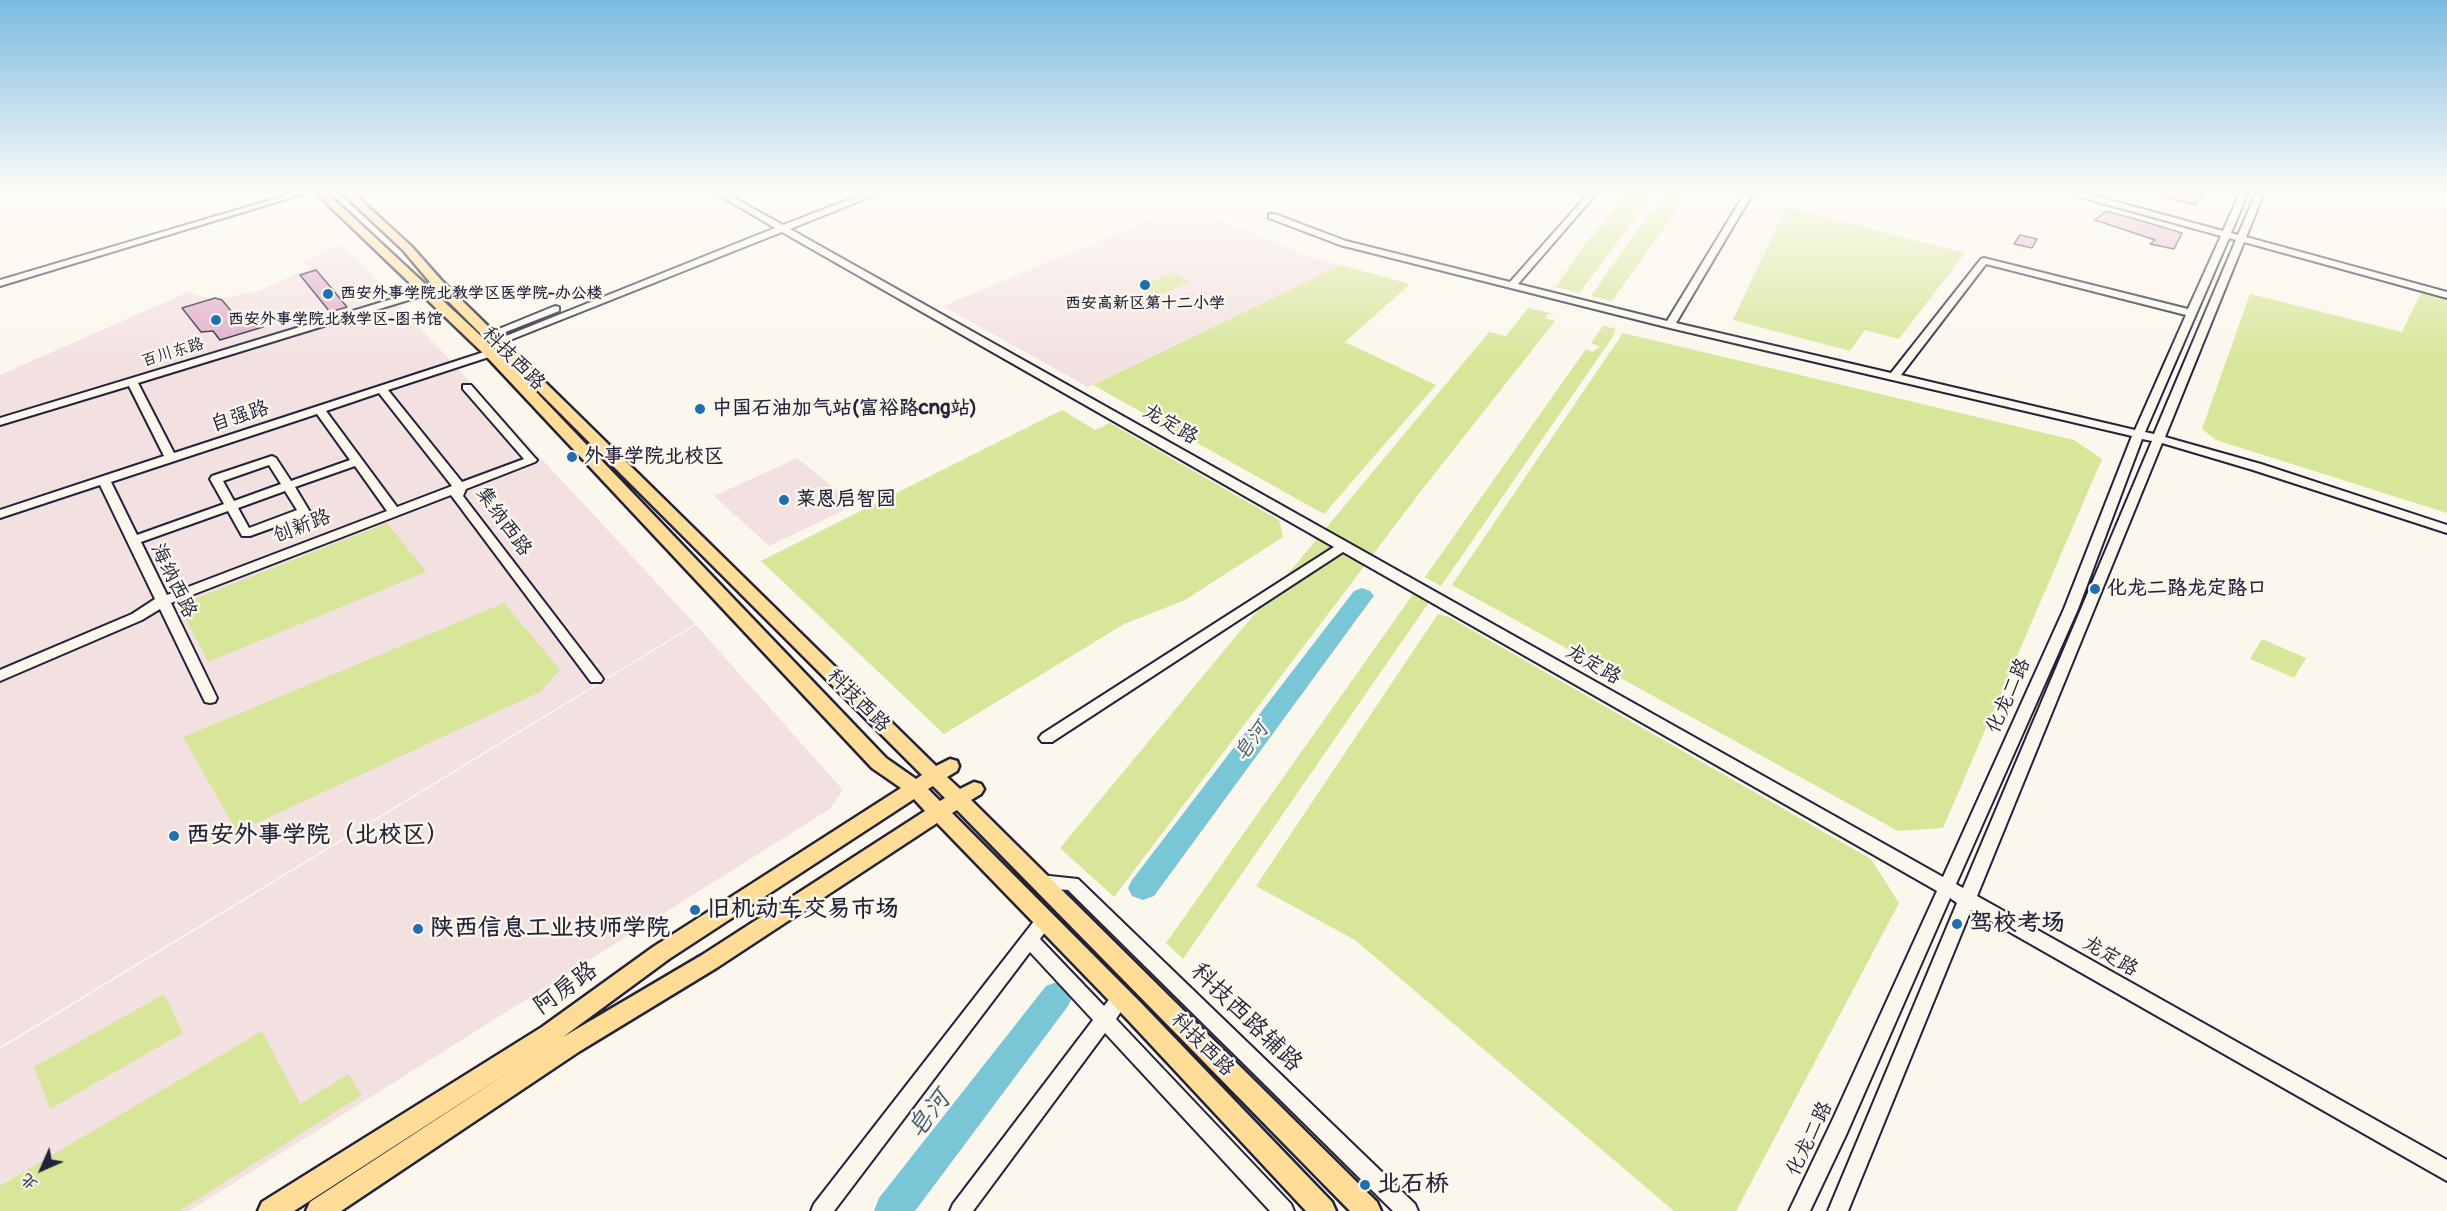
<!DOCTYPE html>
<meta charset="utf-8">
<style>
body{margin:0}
#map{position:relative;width:2447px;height:1211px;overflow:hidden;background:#fbf7ec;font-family:Pangolin,"LXGW WenKai TC",sans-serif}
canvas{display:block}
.north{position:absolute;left:12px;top:1139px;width:60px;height:60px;-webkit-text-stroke:4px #fbf7ec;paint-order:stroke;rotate:225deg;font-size:16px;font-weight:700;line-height:24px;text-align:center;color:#22223b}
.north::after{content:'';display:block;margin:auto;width:21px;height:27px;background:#22223b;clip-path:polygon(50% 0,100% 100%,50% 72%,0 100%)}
</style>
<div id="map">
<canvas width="2447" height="1211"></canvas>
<div class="north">北</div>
</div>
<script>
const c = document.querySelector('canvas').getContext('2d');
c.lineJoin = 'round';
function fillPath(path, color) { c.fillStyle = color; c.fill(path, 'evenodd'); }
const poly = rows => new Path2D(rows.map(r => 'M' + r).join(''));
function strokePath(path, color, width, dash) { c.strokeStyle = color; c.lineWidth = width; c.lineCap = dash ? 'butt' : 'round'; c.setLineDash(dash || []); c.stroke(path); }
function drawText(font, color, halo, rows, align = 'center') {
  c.font = font + ' Pangolin,"LXGW WenKai TC",sans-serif'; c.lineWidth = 5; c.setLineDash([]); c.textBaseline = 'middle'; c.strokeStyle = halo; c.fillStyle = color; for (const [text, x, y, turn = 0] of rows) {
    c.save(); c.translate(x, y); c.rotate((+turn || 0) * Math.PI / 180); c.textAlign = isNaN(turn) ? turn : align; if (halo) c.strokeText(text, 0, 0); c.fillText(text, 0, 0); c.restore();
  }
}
const built = poly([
 [1186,205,1306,256,1341,265,1088,387,943,306],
 [342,244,695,624,0,1047,0,375,188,292,213,300,258,291,311,267,301,263],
 [797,458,855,505,769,546,714,496],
 [696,625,843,790,830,809,189,1211,0,1211,0,1049]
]);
const green = poly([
 [1625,193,1654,193,1579,293,1556,287,1584,245,1607,220],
 [1663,193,1689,193,1612,301,1591,296],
 [1786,207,1965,253,1899,339,1865,330,1850,351,1733,320],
 [1341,265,1410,284,1345,342,1436,385,1324,514,1093,385],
 [1171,273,1190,282,1156,297,1137,288],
 [2421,293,2447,301,2447,513,2216,440,2202,429,2250,294,2402,332],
 [1528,308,1559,315,1548,314,1545,318,1555,321,1421,491,1114,897,1060,848,1489,332,1506,336],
 [1603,326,1616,329,1612,338,1441,586,1428,579,1425,577,1586,349,1592,352,1600,347,1591,343],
 [1623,333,2074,440,2102,459,1943,828,1898,831,1452,585],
 [1062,410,1095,430,1110,423,1279,520,1283,537,1185,600,1124,624,944,734,761,561],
 [387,523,426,572,208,662,179,605],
 [1421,583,1436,592,1183,959,1166,943],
 [504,603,560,670,540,692,237,832,183,737],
 [1438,614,1449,617,1871,859,1899,903,1736,1211,1674,1211,1355,940,1256,886],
 [2262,639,2306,658,2294,678,2250,659],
 [164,994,183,1033,50,1109,34,1067],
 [262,1031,300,1104,348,1074,362,1095,179,1211,0,1211,0,1186]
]);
const river = poly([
 [1362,588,1370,591,1374,596,1370,601,1154,896,1143,900,1132,896,1128,888,1132,880,1354,591,1362,588],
 [1057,982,1068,986,1073,996,1068,1006,915,1211,874,1211,879,1198,1046,986,1057,982]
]);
const building = poly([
 [2162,193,2191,193,2203,195,2195,205,2162,196,2162,193],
 [2106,211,2149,223,2182,233,2174,249,2150,244,2155,240,2095,220,2106,211],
 [2020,235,2037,239,2032,248,2014,244,2020,235],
 [316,270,328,284,347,307,330,312,300,275,316,270],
 [215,298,222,300,236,317,241,316,243,320,254,317,263,327,220,340,213,331,201,332,182,308,215,298]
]);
const minor = poly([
 [294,193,306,193,0,286,0,280,294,193],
 [716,193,725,193,783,225,865,193,876,193,875,195,790,229,1943,877,2064,609,2132,436,1670,328,1340,245,1269,218,1269,214,1275,214,1346,241,1510,282,1589,193,1597,193,1518,284,1667,321,1745,193,1753,193,1676,323,1891,373,1981,259,1984,258,2188,309,2221,236,2073,195,2072,193,2084,193,2223,231,2240,193,2248,193,2231,233,2238,235,2256,193,2264,193,2246,237,2447,292,2447,298,2244,242,2165,437,2261,464,2447,525,2447,533,2253,470,2162,443,1977,896,2447,1160,2447,1181,1971,910,1848,1211,1828,1211,1957,903,1950,898,1846,1135,1810,1211,1789,1211,1832,1121,1937,891,1343,552,1052,742,1042,742,1039,738,1042,734,1334,547,782,232,500,344,492,344,491,342,775,228,716,193],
 [2229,238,2236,240,2154,434,2145,432,2229,238],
 [1986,264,2186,315,2135,430,1901,375,1986,264],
 [2142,439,2152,441,1963,888,1956,884,2078,609,2142,439],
 [425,289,430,292,428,294,138,383,174,453,487,351,495,351,495,355,388,390,462,482,524,459,463,389,463,385,471,385,535,458,537,460,535,462,466,489,463,496,601,676,603,679,601,682,591,682,451,495,171,603,217,698,215,702,210,703,205,702,203,698,160,609,142,620,0,681,0,670,132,614,155,599,100,485,0,518,0,510,164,456,129,386,0,425,0,418,425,289],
 [379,393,452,486,397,507,326,411,379,393],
 [317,414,350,460,291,481,276,458,272,456,212,476,210,479,224,504,137,535,111,482,317,414],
 [269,465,281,484,234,501,223,481,269,465],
 [355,466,387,511,167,595,141,542,228,511,242,536,250,536,308,515,310,512,295,487,355,466],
 [285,491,297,510,249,528,238,508,285,491],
 [555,306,559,307,559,311,493,337,485,337,484,335,555,306],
 [1040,875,1078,879,1415,1204,1418,1211,1393,1211,1068,890,1034,887,1032,882,1034,877,1040,875],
 [1044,914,1050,916,1053,921,1040,939,1104,1006,1115,992,1121,990,1127,992,1130,998,1116,1019,1291,1204,1294,1211,1270,1211,1105,1033,973,1211,950,1211,953,1204,1093,1020,1030,952,834,1211,811,1211,814,1204,1038,916,1044,914]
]);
const major = poly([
 [316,193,327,193,496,350,886,758,916,779,922,775,434,287,403,250,342,193,353,193,411,246,442,281,936,766,950,759,957,761,959,766,957,771,947,777,960,789,974,782,981,784,984,789,981,794,971,800,1377,1202,1381,1211,1350,1211,957,810,952,813,1142,1004,1332,1202,1336,1211,1306,1211,1126,1018,937,823,718,967,580,1051,341,1211,306,1211,310,1202,509,1072,294,1211,258,1211,262,1202,542,1027,653,947,901,788,872,768,486,356,316,193],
 [933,786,945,798,940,801,928,789,933,786],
 [914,799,925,811,702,955,563,1037,669,959,914,799]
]);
const markers = [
 [1145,285,6,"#1f6fb2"],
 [328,294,6,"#1f6fb2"],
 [216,320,6,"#1f6fb2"],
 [700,409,6,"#1f6fb2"],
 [572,457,6,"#1f6fb2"],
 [784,500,6,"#1f6fb2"],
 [2095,589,6,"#1f6fb2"],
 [174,836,6,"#1f6fb2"],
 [695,910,6,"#1f6fb2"],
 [1957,924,6,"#1f6fb2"],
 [418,929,6,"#1f6fb2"],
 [1365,1185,6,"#1f6fb2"]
];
const farPoinames = [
 ["西安外事学院北教学区医学院-办公楼",340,294],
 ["西安高新区第十二小学",1145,304,"center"],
 ["西安外事学院北教学区-图书馆",228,320]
];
const farStreetnames = [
 ["百川东路",173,353,-17]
];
const streetNames = [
 ["科技西路",513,359,45],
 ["自强路",240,417,-18],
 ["龙定路",1170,425,30],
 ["集纳西路",503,522,54],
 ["创新路",302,527,-21],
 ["海纳西路",173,581,64],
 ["龙定路",1593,665,30],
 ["化龙二路",2009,696,-66],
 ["科技西路",858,701,45],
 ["龙定路",2110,957,30],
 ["科技西路",1202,1045,45],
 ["化龙二路",1810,1139,-64]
];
const poiNames = [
 ["中国石油加气站(富裕路cng站)",712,409],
 ["外事学院北校区",584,457],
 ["莱恩启智园",796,500],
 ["化龙二路龙定路口",2107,589]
];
const waterNames = [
 ["皂河",1252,742,-53]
];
const nearPoinames = [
 ["西安外事学院（北校区）",186,836],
 ["旧机动车交易市场",707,910],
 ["驾校考场",1969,924],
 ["陕西信息工业技师学院",430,929],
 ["北石桥",1377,1185]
];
const nearStreetnames = [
 ["阿房路",566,989,-36],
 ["科技西路辅路",1246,1018,44]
];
const nearWaternames = [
 ["皂河",930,1115,-52]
];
fillPath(built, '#f3e1e1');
fillPath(green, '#d7e699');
fillPath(river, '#78c6d6');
fillPath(building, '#e1adc8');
strokePath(building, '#22223b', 1.5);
strokePath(minor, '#22223b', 4);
strokePath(major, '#22223b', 5);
fillPath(minor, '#fbf7ec');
fillPath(major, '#ffdd96');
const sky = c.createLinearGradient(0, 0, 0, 362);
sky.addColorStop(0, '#7bbbe1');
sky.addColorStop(0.53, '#fdfbf6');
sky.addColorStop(1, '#fdfbf600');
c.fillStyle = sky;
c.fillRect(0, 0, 2447, 362);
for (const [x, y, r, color] of markers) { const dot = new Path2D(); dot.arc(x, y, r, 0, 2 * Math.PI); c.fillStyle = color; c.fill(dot); strokePath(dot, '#fbf7ec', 2); }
drawText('bold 16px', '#22223b', '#fbf7ec', farPoinames, 'left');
drawText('16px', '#22223b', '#fbf7ec', farStreetnames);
drawText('20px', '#22223b', '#fbf7ec', streetNames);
drawText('bold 20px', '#22223b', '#fbf7ec', poiNames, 'left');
drawText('italic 21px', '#405b71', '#fbf7ec', waterNames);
drawText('bold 24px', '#22223b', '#fbf7ec', nearPoinames, 'left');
drawText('24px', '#22223b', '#fbf7ec', nearStreetnames);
drawText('italic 26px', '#405b71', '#fbf7ec', nearWaternames);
</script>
